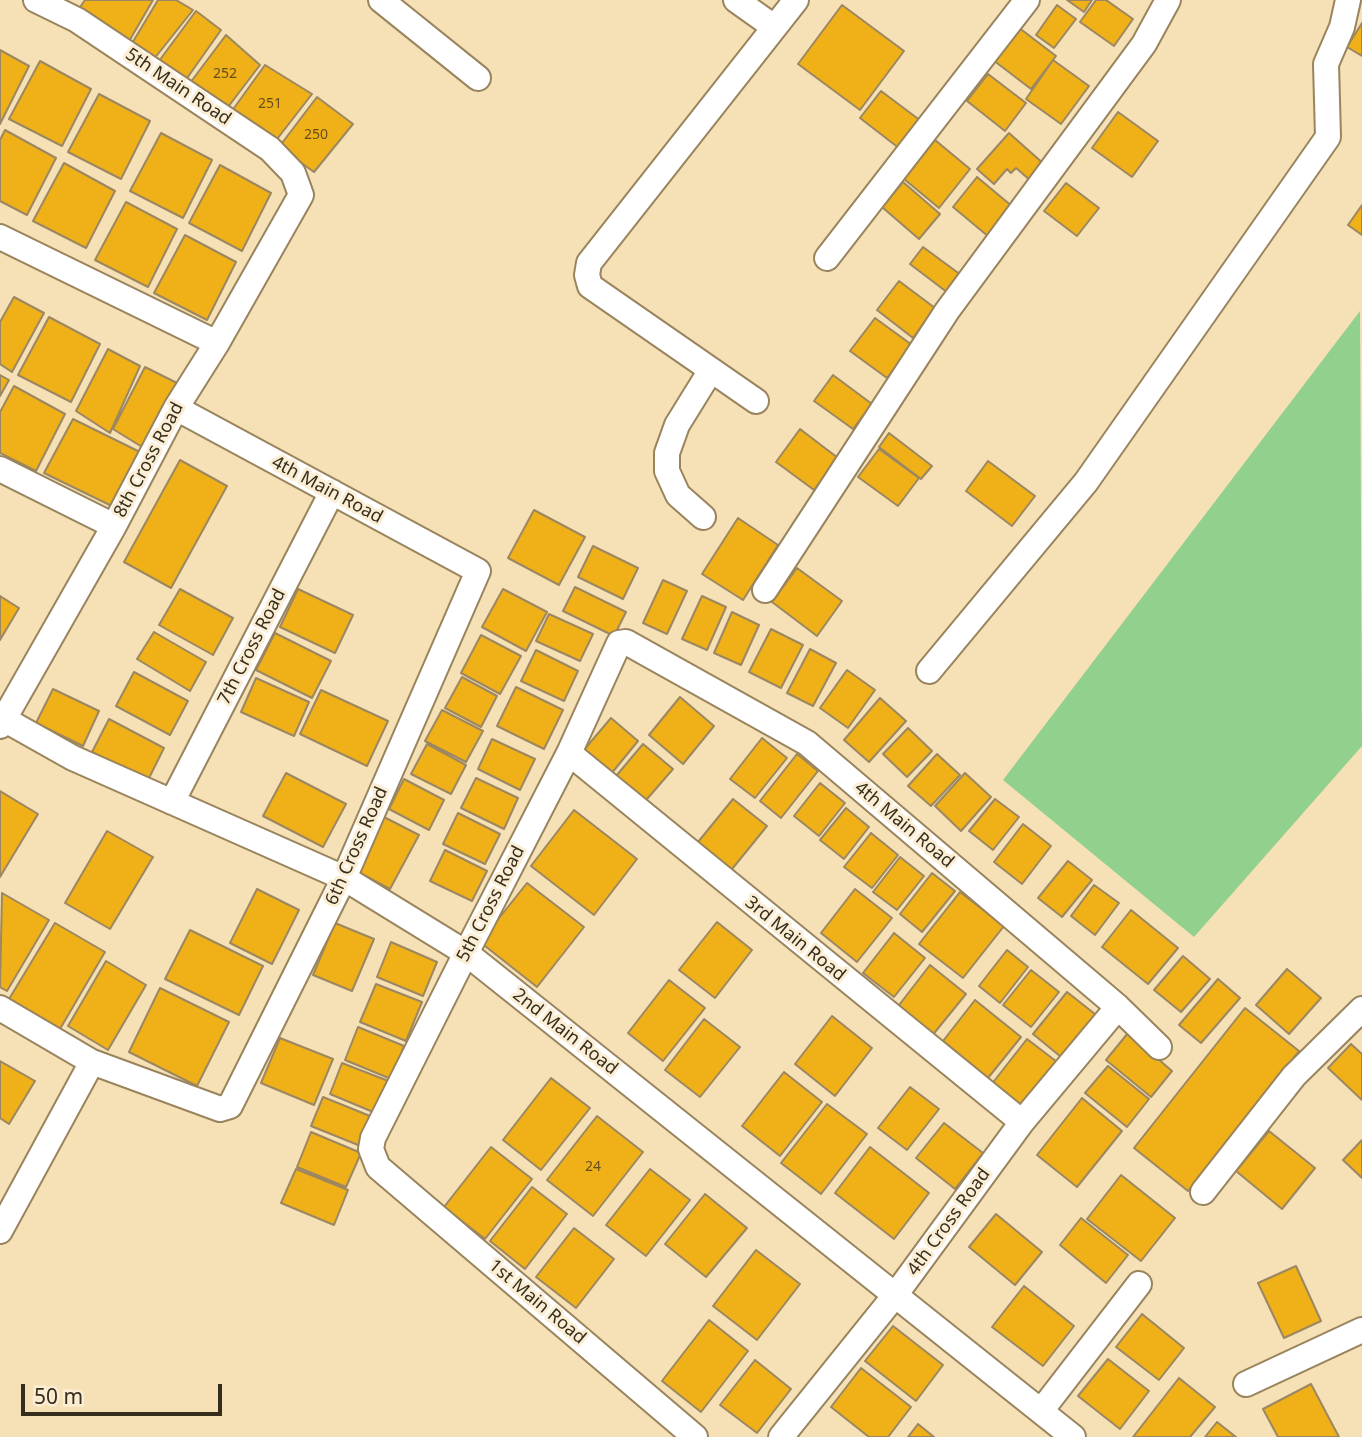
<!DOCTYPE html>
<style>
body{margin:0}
#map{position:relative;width:1362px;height:1437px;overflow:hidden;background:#f6e0b6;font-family:"Noto Sans",sans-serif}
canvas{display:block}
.scale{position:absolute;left:21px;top:1384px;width:201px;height:32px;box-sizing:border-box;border:4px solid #362e1d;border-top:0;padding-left:9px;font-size:21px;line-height:24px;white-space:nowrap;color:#362e1d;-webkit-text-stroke:5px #fceed5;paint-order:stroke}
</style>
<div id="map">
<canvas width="1362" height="1437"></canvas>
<div class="scale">50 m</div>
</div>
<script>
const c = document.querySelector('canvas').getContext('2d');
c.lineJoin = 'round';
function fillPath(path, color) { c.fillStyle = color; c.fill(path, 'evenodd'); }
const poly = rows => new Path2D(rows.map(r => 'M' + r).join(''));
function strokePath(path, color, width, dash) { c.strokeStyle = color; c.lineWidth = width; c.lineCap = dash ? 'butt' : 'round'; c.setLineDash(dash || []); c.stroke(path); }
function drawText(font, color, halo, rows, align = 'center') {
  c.font = font + ' "Noto Sans",sans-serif'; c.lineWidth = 6; c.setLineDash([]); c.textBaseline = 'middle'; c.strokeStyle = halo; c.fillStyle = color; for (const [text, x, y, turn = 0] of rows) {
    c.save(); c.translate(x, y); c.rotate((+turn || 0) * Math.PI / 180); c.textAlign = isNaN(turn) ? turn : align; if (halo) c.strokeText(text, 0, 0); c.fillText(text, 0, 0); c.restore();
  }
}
const green = poly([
 [1360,311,1362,746,1194,937,1003,780]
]);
const building = poly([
 [85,0,153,0,128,43,78,10,85,0],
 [158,0,176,0,193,10,154,59,131,45,158,0],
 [1067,0,1092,0,1084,12,1067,0],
 [1096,0,1106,0,1133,19,1114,46,1080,22,1096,0],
 [842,5,904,51,860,110,798,64,842,5],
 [1057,5,1076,19,1054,48,1036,35,1057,5],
 [196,11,221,30,185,81,159,61,196,11],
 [1362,23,1362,56,1347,47,1362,23],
 [1018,27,1056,56,1031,89,993,60,1018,27],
 [226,35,260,65,225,111,190,83,226,35],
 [0,50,29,66,0,124,0,50],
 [1053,60,1089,86,1061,124,1026,99,1053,60],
 [40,61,91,89,62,146,9,119,40,61],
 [265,65,312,94,274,143,229,115,265,65],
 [988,74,1026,103,1005,131,967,101,988,74],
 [881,91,925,124,904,152,860,118,881,91],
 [99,94,150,121,121,179,68,152,99,94],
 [317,97,353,124,314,172,279,147,317,97],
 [1118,112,1158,141,1132,177,1092,148,1118,112],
 [5,130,56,158,27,215,0,201,0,140,5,130],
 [161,133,212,160,183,218,130,191,161,133],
 [1009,133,1045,165,1031,181,1016,168,1011,173,1007,169,994,184,977,169,1009,133],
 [935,140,970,169,939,208,904,179,935,140],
 [64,163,115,191,86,248,33,221,64,163],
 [220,165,271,193,242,251,189,223,220,165],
 [977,177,1013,207,989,237,953,207,977,177],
 [903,182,940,214,919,239,882,207,903,182],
 [1066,183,1099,208,1077,236,1044,211,1066,183],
 [126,202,177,229,148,287,95,260,126,202],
 [1362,205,1362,235,1348,225,1362,205],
 [185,235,236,262,207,320,154,293,185,235],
 [923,247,961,275,948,293,910,264,923,247],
 [899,281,935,308,913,338,877,310,899,281],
 [14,297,44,313,12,372,0,364,0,322,14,297],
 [49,317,100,344,71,402,18,375,49,317],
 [875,318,912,345,887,378,850,351,875,318],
 [108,349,140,366,110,433,76,411,108,349],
 [145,367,177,383,147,450,113,429,145,367],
 [0,375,9,380,0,396,0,375],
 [833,375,872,404,853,429,814,401,833,375],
 [14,386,65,414,36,471,0,453,0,412,14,386],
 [73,419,144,454,118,509,44,473,73,419],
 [800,429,838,458,814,490,776,462,800,429],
 [889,433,932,466,921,479,879,447,889,433],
 [879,449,919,478,898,506,858,477,879,449],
 [180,460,227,486,171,588,124,562,180,460],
 [988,461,1035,496,1012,526,966,491,988,461],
 [534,510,585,537,559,585,508,558,534,510],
 [738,518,778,545,743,600,702,574,738,518],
 [593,546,638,568,623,599,578,577,593,546],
 [797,568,842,601,817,636,772,602,797,568],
 [663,580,687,591,667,634,643,623,663,580],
 [575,587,626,612,614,636,563,611,575,587],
 [180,589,233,618,213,655,159,625,180,589],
 [298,589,353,615,335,653,280,627,298,589],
 [503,589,547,612,526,651,482,627,503,589],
 [0,596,19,608,0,640,0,596],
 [702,596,726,607,707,650,682,639,702,596],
 [732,612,759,625,741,665,714,653,732,612],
 [549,614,593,634,580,661,536,641,549,614],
 [771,629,803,645,781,688,749,672,771,629],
 [154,632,206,662,190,691,137,659,154,632],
 [275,633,331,661,312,698,256,670,275,633],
 [481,635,521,656,500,694,461,673,481,635],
 [810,649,836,663,813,706,787,693,810,649],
 [536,650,578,671,564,701,521,681,536,650],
 [847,670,875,690,848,728,820,708,847,670],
 [134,672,188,701,170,735,116,706,134,672],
 [462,677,497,696,481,727,445,708,462,677],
 [256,678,309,702,294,736,241,712,256,678],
 [516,687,563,710,544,749,497,726,516,687],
 [53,689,99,711,83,746,36,723,53,689],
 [321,690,388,721,367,766,300,734,321,690],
 [680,697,714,726,683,764,649,735,680,697],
 [880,698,906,721,869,762,844,740,880,698],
 [442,710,483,731,466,762,425,741,442,710],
 [611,718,638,741,611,774,583,751,611,718],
 [109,719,164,748,148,780,92,752,109,719],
 [908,728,932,751,907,777,883,754,908,728],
 [762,738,787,758,755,798,730,779,762,738],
 [492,739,535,759,520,790,478,769,492,739],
 [427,744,466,765,451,794,411,774,427,744],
 [643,744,673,769,641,806,611,782,643,744],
 [797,754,818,771,781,818,760,801,797,754],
 [937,754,960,775,931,806,908,786,937,754],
 [286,773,346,804,323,847,263,816,286,773],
 [965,773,991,797,961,831,935,806,965,773],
 [476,778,518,798,504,829,461,808,476,778],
 [404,779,444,800,429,830,389,809,404,779],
 [820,783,845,803,819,836,794,816,820,783],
 [0,791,38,814,0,877,0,791],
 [733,799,767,826,728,874,694,847,733,799],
 [995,799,1019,817,993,850,969,831,995,799],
 [846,808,869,827,844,859,820,840,846,808],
 [574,810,637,859,594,915,531,866,574,810],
 [458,813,500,834,485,864,443,844,458,813],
 [384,817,419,835,390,889,356,871,384,817],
 [1023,824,1051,846,1022,884,994,862,1023,824],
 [107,831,153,857,110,929,65,903,107,831],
 [871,833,898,855,872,888,844,867,871,833],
 [445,850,487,871,472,901,430,881,445,850],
 [900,857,924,876,897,910,873,892,900,857],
 [1068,861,1092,880,1062,917,1038,898,1068,861],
 [932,873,955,891,922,932,900,914,932,873],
 [527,883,584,927,537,987,480,942,527,883],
 [1094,885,1119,903,1095,935,1071,916,1094,885],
 [257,889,299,910,272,964,230,943,257,889],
 [855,889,892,918,857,962,821,933,855,889],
 [960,892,1004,926,963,978,919,944,960,892],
 [2,893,49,920,7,991,0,987,2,893],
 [1131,910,1178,948,1148,984,1102,947,1131,910],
 [717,922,752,950,715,998,679,970,717,922],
 [55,923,105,952,60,1029,9,999,55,923],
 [335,923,374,939,352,991,313,975,335,923],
 [190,930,263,966,239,1015,165,979,190,930],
 [894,933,925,958,894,997,863,973,894,933],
 [391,942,437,962,423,996,377,977,391,942],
 [1007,950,1028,967,1000,1003,979,986,1007,950],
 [1183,956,1210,979,1181,1012,1154,990,1183,956],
 [106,961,146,985,108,1050,68,1026,106,961],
 [930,965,966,994,931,1037,896,1009,930,965],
 [1287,969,1321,998,1289,1034,1256,1005,1287,969],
 [1031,970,1059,992,1031,1027,1003,1005,1031,970],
 [1218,979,1240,998,1201,1043,1179,1025,1218,979],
 [669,980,705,1008,663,1061,628,1033,669,980],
 [376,984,422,1002,406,1041,360,1022,376,984],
 [160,988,229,1022,197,1086,129,1052,160,988],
 [1067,992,1100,1018,1066,1061,1033,1034,1067,992],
 [975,1000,1021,1037,988,1078,943,1041,975,1000],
 [1245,1008,1299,1051,1188,1191,1134,1148,1245,1008],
 [832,1016,872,1048,835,1096,795,1064,832,1016],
 [704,1019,740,1047,700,1097,665,1070,704,1019],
 [358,1027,404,1046,391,1079,345,1060,358,1027],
 [1128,1033,1172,1071,1151,1097,1106,1060,1128,1033],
 [280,1038,333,1059,314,1105,261,1083,280,1038],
 [1027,1039,1061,1065,1025,1112,991,1085,1027,1039],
 [1351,1044,1362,1054,1362,1100,1328,1068,1351,1044],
 [0,1061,35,1081,9,1124,0,1118,0,1061],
 [342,1063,391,1082,378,1114,330,1094,342,1063],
 [1108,1066,1149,1099,1127,1127,1085,1093,1108,1066],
 [784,1072,822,1102,780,1156,742,1126,784,1072],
 [551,1078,590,1108,541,1170,503,1140,551,1078],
 [910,1087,939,1109,907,1150,878,1128,910,1087],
 [323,1097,375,1118,363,1147,311,1126,323,1097],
 [1082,1098,1122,1131,1077,1187,1037,1155,1082,1098],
 [827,1104,867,1134,821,1194,781,1163,827,1104],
 [597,1116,643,1152,593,1216,547,1180,597,1116],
 [944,1123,983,1153,955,1189,916,1158,944,1123],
 [1269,1131,1315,1168,1282,1209,1236,1171,1269,1131],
 [311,1132,361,1153,346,1187,297,1167,311,1132],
 [1362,1140,1362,1178,1343,1160,1362,1140],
 [491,1147,532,1179,485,1239,444,1207,491,1147],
 [870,1147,929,1193,894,1239,835,1193,870,1147],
 [296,1169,348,1190,334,1225,281,1203,296,1169],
 [650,1169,690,1200,646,1256,606,1225,650,1169],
 [1121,1175,1175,1218,1141,1261,1087,1219,1121,1175],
 [532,1187,567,1214,525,1269,490,1241,532,1187],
 [705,1194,747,1228,706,1277,665,1244,705,1194],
 [996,1214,1042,1252,1015,1285,969,1247,996,1214],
 [1081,1218,1128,1255,1106,1283,1060,1245,1081,1218],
 [574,1228,614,1259,576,1308,536,1277,574,1228],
 [756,1250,800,1284,757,1340,713,1306,756,1250],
 [1296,1266,1321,1321,1284,1338,1258,1283,1296,1266],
 [1024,1286,1074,1326,1043,1366,992,1327,1024,1286],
 [1142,1314,1184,1348,1159,1380,1116,1347,1142,1314],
 [709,1320,748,1351,701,1412,662,1381,709,1320],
 [893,1326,943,1365,916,1401,865,1361,893,1326],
 [1108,1359,1149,1391,1120,1429,1078,1396,1108,1359],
 [755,1360,791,1389,757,1433,720,1405,755,1360],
 [861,1368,911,1407,888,1437,869,1437,831,1407,861,1368],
 [1179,1378,1215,1407,1190,1437,1133,1437,1179,1378],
 [1311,1384,1339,1437,1278,1437,1263,1409,1311,1384],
 [1217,1422,1236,1437,1205,1437,1217,1422],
 [918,1424,934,1437,908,1437,918,1424]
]);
const minor = poly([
 [381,0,478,78],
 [736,0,774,27],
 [0,237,217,343],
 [827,258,1027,0],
 [756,401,590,286,587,275,589,263,796,0],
 [0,469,114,526],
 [703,517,678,495,667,471,667,453,677,425,711,370],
 [765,590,947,311,1144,44,1168,0],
 [929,671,1086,482,1328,137,1326,64,1342,27,1348,0],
 [0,717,73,758,344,878,466,953,1073,1437],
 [0,726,114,526,176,408,217,343,301,195,293,173,270,149,77,20,36,0],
 [569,753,1022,1122],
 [172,802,332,492],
 [0,1008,92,1062,220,1109,230,1106,344,878,478,571,176,408],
 [1203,1192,1294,1076,1362,1009],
 [0,1231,92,1062],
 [1246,1384,1362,1330],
 [1041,1411,1139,1284],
 [695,1437,378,1167,371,1149,373,1138,466,953,569,753,619,643,626,642,807,743,1118,1007,1159,1047],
 [781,1437,896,1294,1022,1122,1118,1007]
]);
const numberNames = [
 ["252",225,74],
 ["251",270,104],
 ["250",316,135],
 ["24",593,1167]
];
const streetNames = [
 ["5th Main Road",178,87,34],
 ["8th Cross Road",149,460,-62],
 ["4th Main Road",327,490,28],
 ["7th Cross Road",252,647,-63],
 ["4th Main Road",904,825,40],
 ["6th Cross Road",357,846,-66],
 ["5th Cross Road",491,904,-63],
 ["3rd Main Road",795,939,39],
 ["2nd Main Road",565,1032,38],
 ["4th Cross Road",949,1222,-54],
 ["1st Main Road",537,1302,40]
];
fillPath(green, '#92d08d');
fillPath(building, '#efb117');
strokePath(building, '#9c8760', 2);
strokePath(minor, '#99845d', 28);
strokePath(minor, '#fff', 24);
drawText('14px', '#644f1c', null, numberNames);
drawText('18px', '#362e1d', '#fceed5', streetNames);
</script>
